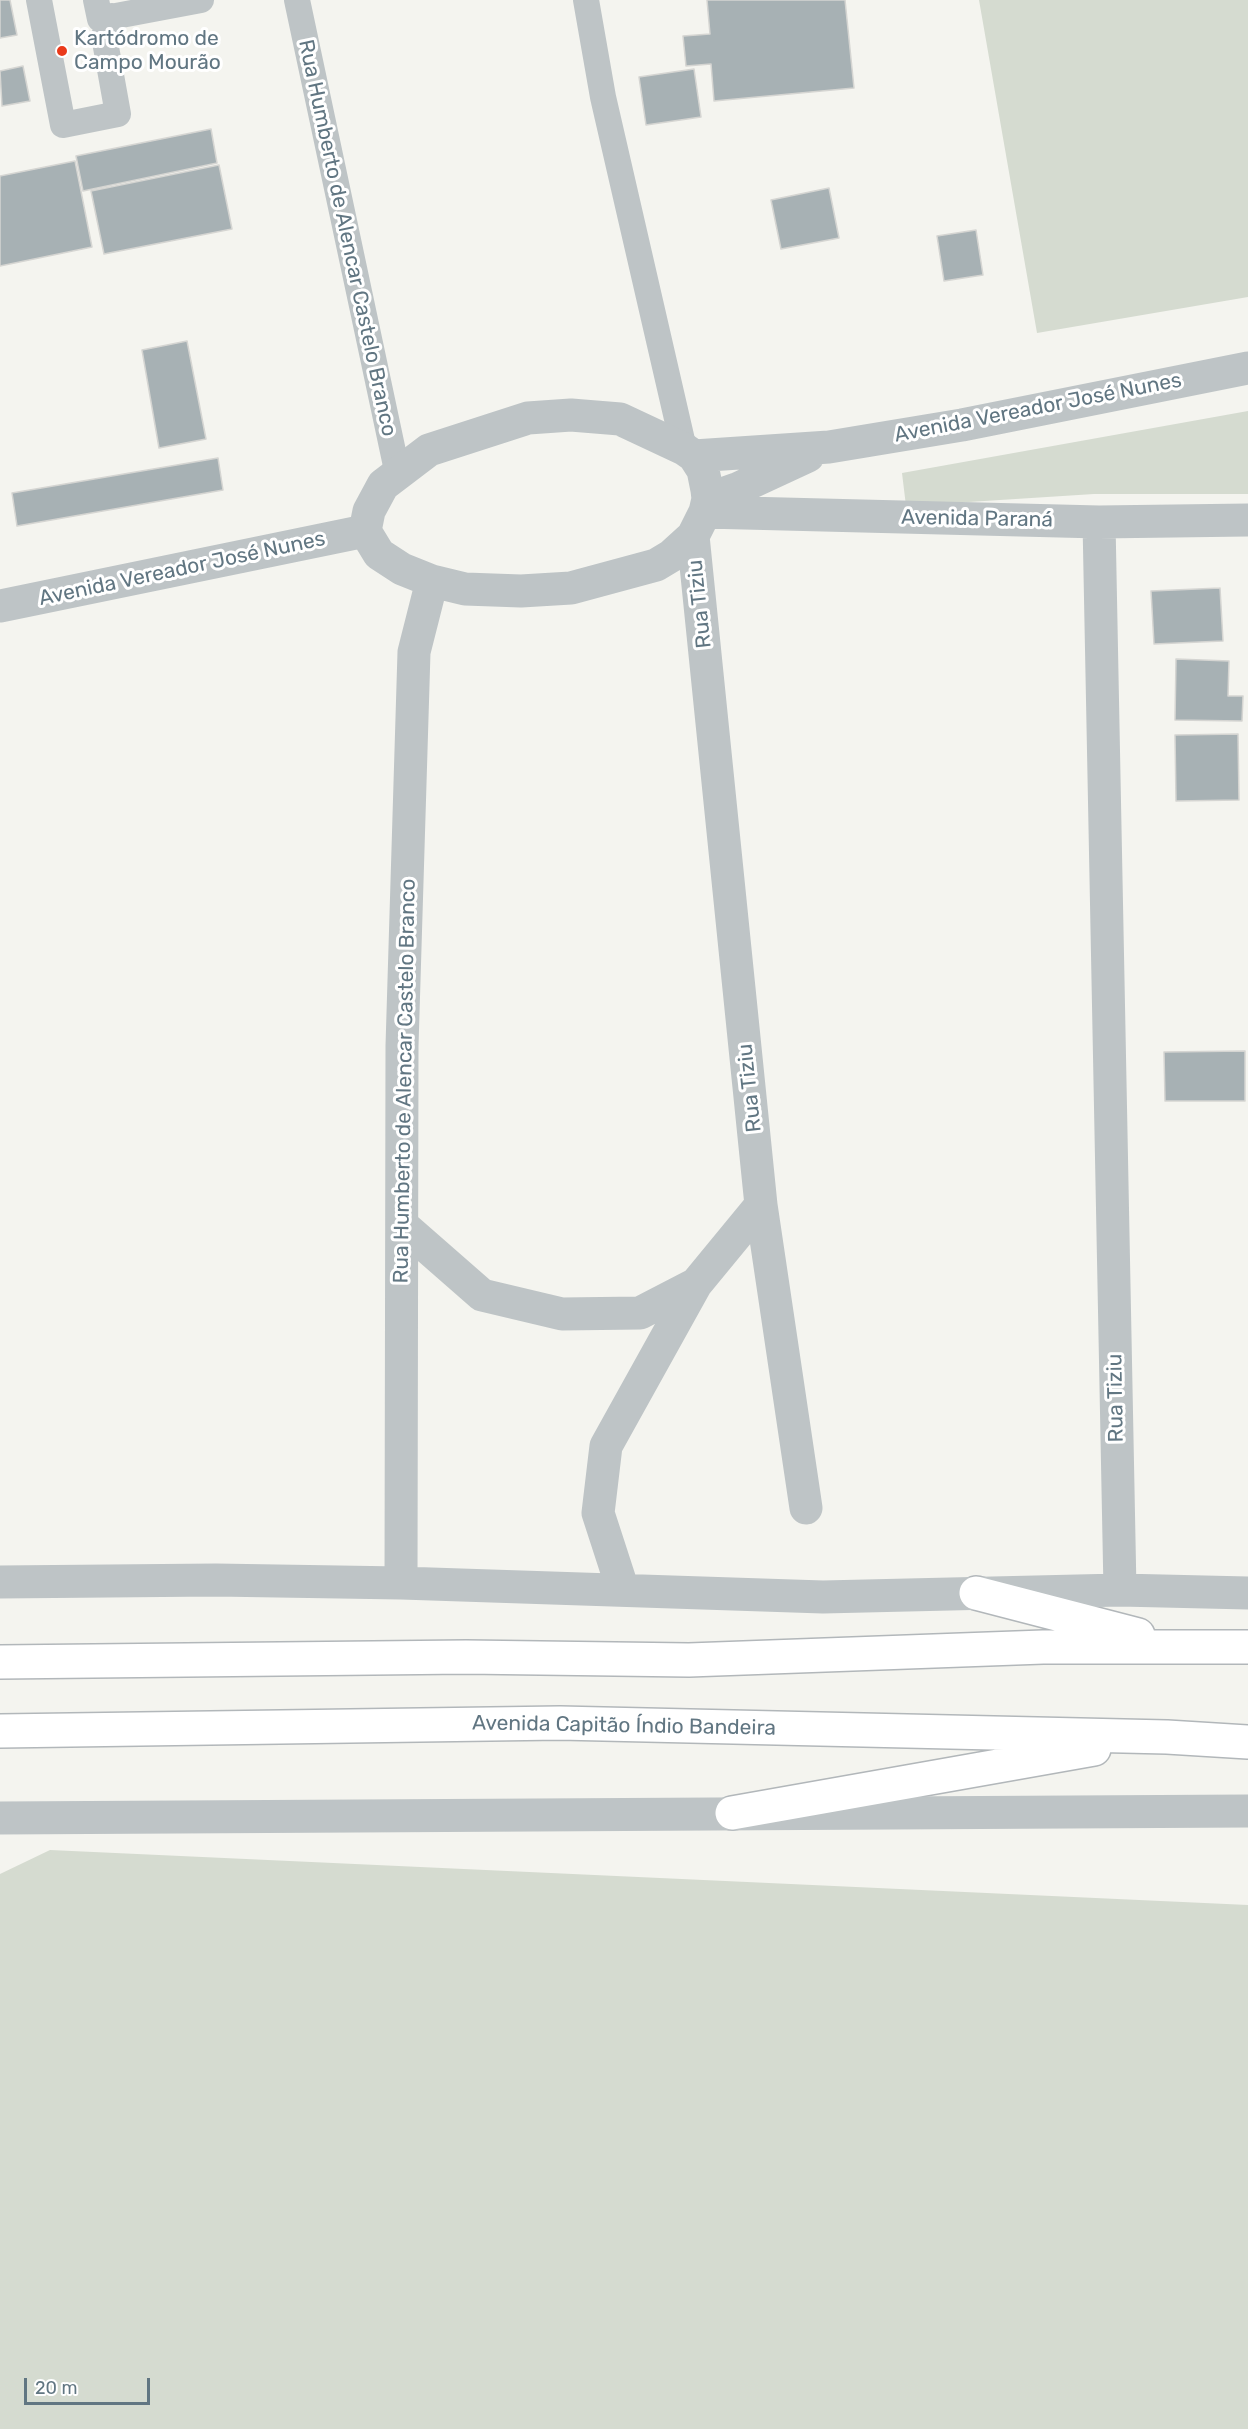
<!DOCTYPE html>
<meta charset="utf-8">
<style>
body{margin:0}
#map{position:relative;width:1248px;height:2429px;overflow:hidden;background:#f4f4ef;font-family:Rubik,sans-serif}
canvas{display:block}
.scale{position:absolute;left:24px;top:2378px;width:126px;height:27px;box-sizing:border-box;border:3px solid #617682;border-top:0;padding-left:8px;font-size:18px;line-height:21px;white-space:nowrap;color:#617682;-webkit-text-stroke:4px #fff;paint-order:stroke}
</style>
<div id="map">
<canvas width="1248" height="2429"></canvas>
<div class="scale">20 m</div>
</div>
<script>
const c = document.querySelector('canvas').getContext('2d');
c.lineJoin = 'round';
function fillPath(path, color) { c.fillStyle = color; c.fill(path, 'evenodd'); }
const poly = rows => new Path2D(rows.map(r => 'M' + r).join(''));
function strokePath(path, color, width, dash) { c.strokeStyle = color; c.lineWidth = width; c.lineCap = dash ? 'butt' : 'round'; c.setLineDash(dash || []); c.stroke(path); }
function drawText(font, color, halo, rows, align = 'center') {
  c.font = font + ' Rubik,sans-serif'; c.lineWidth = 6; c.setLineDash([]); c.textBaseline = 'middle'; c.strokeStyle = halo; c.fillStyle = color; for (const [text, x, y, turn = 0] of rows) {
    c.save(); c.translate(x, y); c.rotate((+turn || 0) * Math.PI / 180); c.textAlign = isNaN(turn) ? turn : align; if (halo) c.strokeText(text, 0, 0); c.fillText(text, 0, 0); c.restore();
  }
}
const green = poly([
 [979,0,1248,0,1248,297,1037,333],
 [1248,411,1248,494,1094,494,906,506,902,473],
 [50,1850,1248,1905,1248,2429,0,2429,0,1874]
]);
const building = poly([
 [0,0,10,0,17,35,0,38,0,0],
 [707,0,845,0,854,88,714,101,711,64,686,66,683,36,710,34,707,0],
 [23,66,30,101,2,106,0,71,23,66],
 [694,69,701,117,646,125,639,77,694,69],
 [211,129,217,163,83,191,76,156,211,129],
 [75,161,92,247,0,266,0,176,75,161],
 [219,165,232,229,104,254,91,191,219,165],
 [829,188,839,238,781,249,771,200,829,188],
 [976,230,983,275,944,281,937,236,976,230],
 [187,341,206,439,159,448,142,350,187,341],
 [218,458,223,490,17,526,12,493,218,458],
 [1220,588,1223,641,1154,644,1151,591,1220,588],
 [1176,659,1229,661,1228,696,1243,696,1242,721,1175,720,1176,659],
 [1238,734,1239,800,1176,801,1175,735,1238,734],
 [1245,1051,1245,1101,1165,1101,1164,1052,1245,1051]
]);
const service = poly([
 [39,0,63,125,118,114,104,36,112,16],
 [96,0,100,19,201,0],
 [297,0,398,475],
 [586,0,603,97,684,449]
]);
const minor = poly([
 [571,415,620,419,684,449,694,456,703,470,707,490,708,499,705,512,693,536,671,556,656,565,571,588,521,591,465,589,432,581,402,569,379,554,365,531,369,511,383,485,429,450,528,418,571,415],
 [694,456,829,447,962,425,1248,368],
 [708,499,739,488,808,456],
 [705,512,1099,522,1248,520],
 [1099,522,1120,1590],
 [0,606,365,531],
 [761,1205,806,1508],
 [402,1225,482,1295,562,1314,640,1313,696,1284],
 [0,1582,216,1580,401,1583,823,1597,1120,1590,1248,1593],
 [401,1583,402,1046,414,652,432,581],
 [623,1590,598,1513,606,1446,696,1284,761,1205,693,536],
 [0,1818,1248,1811]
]);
const primary = poly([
 [976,1593,1138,1635],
 [0,1662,466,1657,689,1660,1043,1647,1248,1647],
 [0,1731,560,1723,1167,1737,1248,1742],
 [732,1813,1094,1749]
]);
const markers = [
 [62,51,6,"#ea3a1a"]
];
const poiNames = [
 ["Kartódromo de",74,39],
 ["Campo Mourão",74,63]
];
const streetNames = [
 ["Rua Humberto de Alencar Castelo Branco",347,238,78],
 ["Avenida Vereador José Nunes",1038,408,-11],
 ["Avenida Paraná",977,519,1],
 ["Avenida Vereador José Nunes",182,569,-12],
 ["Rua Tiziu",700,604,-96],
 ["Rua Humberto de Alencar Castelo Branco",405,1081,-89],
 ["Rua Tiziu",750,1088,-96],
 ["Rua Tiziu",1116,1398,-91],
 ["Avenida Capitão Índio Bandeira",624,1726,1]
];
fillPath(green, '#d5dbd0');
fillPath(building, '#a7b1b4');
strokePath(building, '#d5d5d2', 1.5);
strokePath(primary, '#b2b7ba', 36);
strokePath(service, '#bec4c6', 26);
strokePath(minor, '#bec4c6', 33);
strokePath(primary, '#fff', 33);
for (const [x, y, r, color] of markers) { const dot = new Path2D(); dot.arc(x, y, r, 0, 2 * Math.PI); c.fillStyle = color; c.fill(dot); strokePath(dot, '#fff', 2); }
drawText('21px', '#617682', '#fff', poiNames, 'left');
drawText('21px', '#617682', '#fff', streetNames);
</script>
